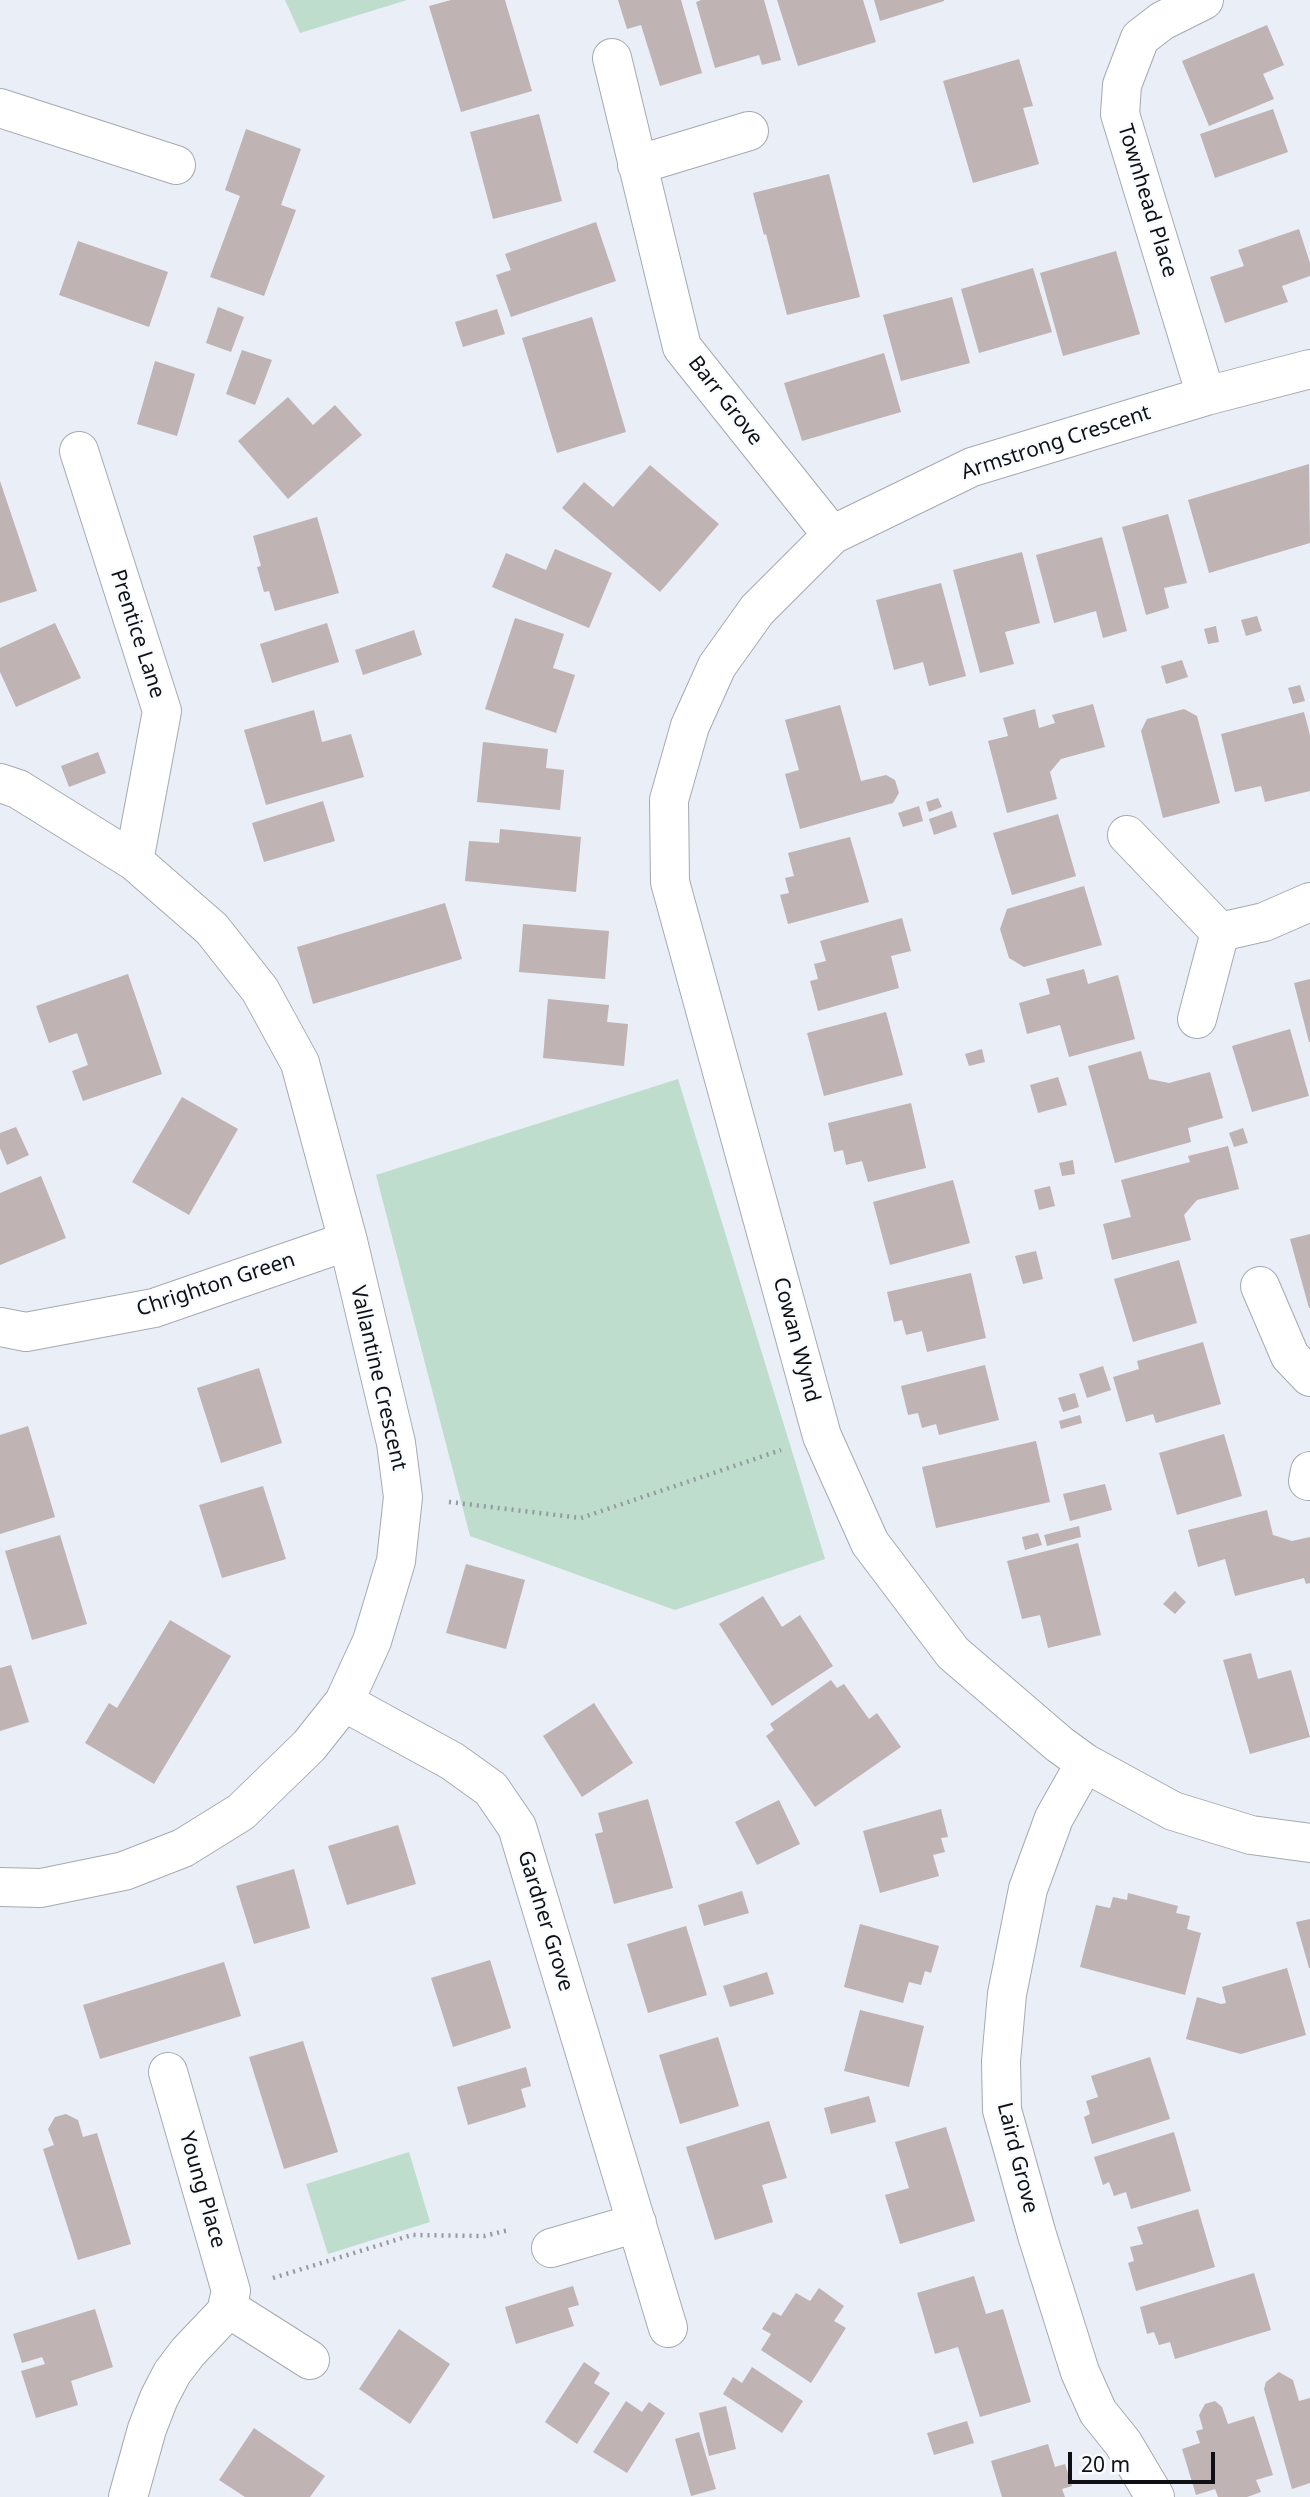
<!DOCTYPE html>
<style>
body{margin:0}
#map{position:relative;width:1310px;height:2497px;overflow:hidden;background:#e9eef7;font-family:"Noto Sans",sans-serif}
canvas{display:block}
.scale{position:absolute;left:1068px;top:2452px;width:147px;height:32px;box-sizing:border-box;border:4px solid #0e1013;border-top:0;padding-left:9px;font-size:21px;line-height:24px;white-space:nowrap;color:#0e1013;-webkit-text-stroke:5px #f9fbff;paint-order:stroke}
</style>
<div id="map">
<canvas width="1310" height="2497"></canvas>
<div class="scale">20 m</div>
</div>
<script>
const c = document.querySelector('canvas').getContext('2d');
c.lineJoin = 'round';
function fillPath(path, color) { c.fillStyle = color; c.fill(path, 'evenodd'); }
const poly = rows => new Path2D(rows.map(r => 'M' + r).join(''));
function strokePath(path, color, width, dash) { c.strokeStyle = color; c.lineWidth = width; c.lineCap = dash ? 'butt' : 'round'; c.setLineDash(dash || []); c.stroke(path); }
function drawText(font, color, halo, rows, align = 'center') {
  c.font = font + ' "Noto Sans",sans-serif'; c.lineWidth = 5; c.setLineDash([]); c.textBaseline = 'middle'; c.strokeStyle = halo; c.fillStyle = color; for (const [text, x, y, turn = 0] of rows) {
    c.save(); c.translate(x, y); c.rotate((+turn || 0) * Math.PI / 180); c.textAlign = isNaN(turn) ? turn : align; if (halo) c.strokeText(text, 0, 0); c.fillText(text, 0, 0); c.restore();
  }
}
const green = poly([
 [285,0,407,0,300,33],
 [678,1079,825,1559,675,1610,470,1536,376,1175],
 [409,2152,430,2222,328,2254,306,2184]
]);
const building = poly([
 [451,0,505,0,532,91,461,112,429,6],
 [618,0,681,0,702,73,660,86,641,25,627,29],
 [701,0,764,0,781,60,762,65,759,55,715,68,696,2],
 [777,0,863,0,876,42,798,66],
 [874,0,944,0,944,1,880,21],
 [1267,25,1284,65,1263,74,1274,99,1209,126,1182,61],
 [1019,59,1033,106,1023,108,1039,164,973,183,943,81],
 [1273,109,1288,152,1215,178,1200,134],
 [539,114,562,201,493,219,470,132],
 [246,129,301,149,281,205,296,210,264,296,210,277,240,196,225,190],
 [829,174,860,297,787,315,766,234,764,235,753,193],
 [596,222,616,281,511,317,496,275,511,270,505,254],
 [1299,229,1310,263,1310,276,1282,286,1288,302,1225,323,1210,277,1244,266,1238,250],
 [78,241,168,272,149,327,59,295],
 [1116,251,1140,334,1063,356,1040,273],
 [1033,268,1052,332,979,353,961,289],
 [952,297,970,363,901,381,883,315],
 [218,307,244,317,231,352,206,343],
 [497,309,505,334,463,347,455,322],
 [592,317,626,432,557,453,522,338],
 [242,350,272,360,255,405,226,394],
 [884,353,901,412,802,441,784,383],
 [155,361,195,374,177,436,137,424],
 [288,397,313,425,335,405,362,435,288,499,238,441],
 [1309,464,1310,543,1209,573,1188,500],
 [650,465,719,524,660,592,562,508,584,482,613,507],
 [0,481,37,591,0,603],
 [1168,514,1187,583,1164,588,1169,608,1146,615,1122,527],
 [317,517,339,593,275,611,269,591,264,592,257,567,261,566,253,536],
 [1102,537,1127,631,1103,638,1096,611,1054,623,1036,555],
 [555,549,612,573,589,628,492,587,506,553,546,570],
 [1022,552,1040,623,1005,632,1014,664,980,673,953,570],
 [941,583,966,676,929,686,923,662,894,670,876,600],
 [1257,616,1262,631,1246,636,1241,620],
 [515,618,564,634,553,668,575,675,556,733,485,709],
 [55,623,81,678,16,707,0,672,0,648],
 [327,623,339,662,272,683,260,644],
 [1216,626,1219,642,1208,644,1204,629],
 [414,630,422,655,363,675,355,650],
 [1182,660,1188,677,1166,684,1161,666],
 [1300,685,1305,701,1293,704,1288,688],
 [1093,704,1105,747,1061,759,1050,772,1057,799,1007,813,988,741,1008,736,1003,718,1035,709,1039,728,1055,723,1052,715],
 [840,705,861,781,886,775,895,780,899,793,893,803,800,829,785,774,799,770,785,720],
 [1184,709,1197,716,1220,803,1163,818,1141,731,1147,719],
 [314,710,322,742,351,734,364,777,266,805,244,730],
 [1304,712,1310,735,1310,791,1265,802,1261,786,1235,792,1221,734],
 [483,742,548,749,546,768,564,770,560,810,477,802],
 [98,752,106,773,69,787,61,766],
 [938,798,942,807,929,812,926,802],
 [323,801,335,841,264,862,252,823],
 [919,806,923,821,903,827,898,813],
 [952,811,957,827,934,835,929,819],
 [1058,814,1076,876,1012,895,993,833],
 [500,829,581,837,576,892,465,881,469,841,499,843],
 [850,837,869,902,788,924,780,895,789,893,785,878,794,876,788,853],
 [1084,886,1102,945,1024,967,1009,958,1000,929,1007,909],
 [445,903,462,959,313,1004,297,947],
 [902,918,911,951,891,956,899,988,818,1011,810,981,818,979,814,964,826,961,820,941],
 [523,924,609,931,605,979,519,972],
 [1084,969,1088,984,1118,975,1135,1039,1069,1057,1060,1025,1027,1034,1019,1003,1050,994,1046,979],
 [128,974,162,1074,83,1101,72,1071,88,1065,77,1033,49,1043,36,1006],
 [1310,979,1310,1042,1309,1042,1294,983],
 [548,999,609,1005,607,1022,628,1024,624,1066,543,1058],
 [886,1012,903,1075,824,1096,807,1033],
 [1290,1029,1309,1096,1252,1112,1232,1046],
 [982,1049,985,1062,969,1066,965,1054],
 [1141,1051,1149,1079,1169,1083,1210,1072,1223,1118,1188,1128,1191,1142,1115,1163,1088,1066],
 [1058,1077,1067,1105,1038,1113,1030,1085],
 [182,1097,238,1129,189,1215,132,1182],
 [911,1103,926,1168,868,1182,862,1161,846,1165,843,1150,834,1152,828,1123],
 [16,1127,29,1155,7,1165,0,1148,0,1133],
 [1243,1128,1248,1143,1234,1147,1229,1133],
 [1228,1146,1239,1189,1197,1200,1184,1215,1191,1240,1112,1260,1103,1224,1131,1217,1121,1180,1190,1162,1188,1156],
 [1073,1160,1075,1174,1062,1176,1059,1163],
 [41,1176,66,1238,0,1265,0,1193],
 [953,1180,970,1243,890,1265,873,1202],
 [1050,1186,1055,1206,1039,1210,1034,1190],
 [1310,1234,1310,1308,1309,1308,1290,1239],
 [1036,1251,1043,1279,1023,1284,1015,1256],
 [1179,1260,1197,1323,1133,1342,1114,1279],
 [971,1273,986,1338,927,1352,922,1331,906,1335,902,1320,894,1322,887,1292],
 [1203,1342,1221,1404,1156,1423,1153,1414,1126,1422,1113,1377,1139,1369,1137,1361],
 [985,1365,999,1420,939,1435,936,1424,922,1428,918,1413,908,1415,901,1386],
 [1103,1366,1111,1390,1087,1398,1079,1374],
 [259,1368,282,1443,221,1463,197,1388],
 [1075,1393,1079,1407,1063,1412,1058,1398],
 [1080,1415,1082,1423,1061,1429,1059,1421],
 [28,1426,55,1517,0,1534,0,1435],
 [1224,1434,1242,1496,1177,1515,1159,1453],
 [1036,1441,1050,1502,936,1528,922,1467],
 [1105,1484,1112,1510,1070,1521,1063,1494],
 [263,1486,286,1559,222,1578,199,1505],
 [1267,1510,1273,1535,1292,1541,1310,1537,1310,1583,1306,1584,1304,1578,1235,1596,1225,1559,1198,1567,1188,1530],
 [1079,1526,1081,1537,1047,1546,1044,1535],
 [1038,1533,1042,1545,1025,1550,1022,1537],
 [60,1535,87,1624,32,1640,5,1551],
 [1078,1543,1101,1635,1048,1648,1040,1615,1022,1619,1007,1561],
 [466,1564,525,1580,506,1649,446,1633],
 [1175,1591,1186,1602,1175,1614,1163,1604],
 [763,1596,782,1627,800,1615,833,1666,772,1706,719,1624],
 [170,1620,231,1656,154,1784,85,1743,109,1703,117,1708],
 [1251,1653,1258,1679,1291,1670,1310,1737,1250,1754,1223,1660],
 [11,1665,29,1722,0,1731,0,1668],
 [831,1680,837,1688,844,1684,869,1719,877,1713,901,1747,815,1807,766,1736,774,1730,770,1724],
 [594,1703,633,1763,582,1797,543,1736],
 [648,1799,673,1888,614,1904,595,1834,603,1832,598,1813],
 [779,1800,800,1844,757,1865,735,1822],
 [941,1809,948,1837,941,1838,945,1852,933,1855,939,1876,880,1893,863,1831],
 [398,1825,416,1884,347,1905,328,1846],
 [294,1869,310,1928,254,1944,236,1886],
 [742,1891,749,1913,704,1926,698,1905],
 [1128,1893,1178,1906,1176,1913,1190,1916,1187,1929,1201,1933,1185,1995,1080,1967,1096,1905,1110,1908,1113,1897,1127,1900],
 [1310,1919,1310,1968,1309,1968,1296,1922],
 [860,1924,939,1946,931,1973,925,1971,921,1985,909,1982,903,2003,844,1987],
 [686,1926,707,1995,648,2013,627,1944],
 [490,1960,511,2028,453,2047,431,1978],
 [224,1962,241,2016,100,2059,83,2005],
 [1287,1968,1306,2035,1241,2054,1186,2039,1197,1997,1221,2004,1226,2003,1222,1987],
 [767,1972,774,1994,730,2007,723,1986],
 [860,2010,924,2026,909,2087,844,2071],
 [718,2037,739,2106,680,2124,659,2055],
 [303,2041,338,2152,284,2169,249,2057],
 [1150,2057,1170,2119,1092,2144,1084,2117,1090,2114,1086,2101,1098,2097,1091,2076],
 [526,2067,531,2086,521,2089,526,2107,468,2125,457,2087],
 [869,2096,876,2122,831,2134,824,2108],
 [66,2114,78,2120,83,2137,97,2133,131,2244,78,2260,43,2149,54,2145,48,2129,55,2117],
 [769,2121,787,2178,762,2185,773,2222,715,2240,686,2147],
 [946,2127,975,2221,900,2244,885,2195,909,2188,895,2142],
 [1174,2132,1191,2191,1131,2209,1126,2192,1114,2196,1109,2182,1103,2185,1094,2157],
 [1198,2209,1215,2267,1136,2291,1128,2263,1134,2261,1130,2247,1143,2244,1137,2227],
 [1254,2273,1271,2330,1175,2359,1170,2342,1159,2345,1154,2332,1147,2334,1140,2307],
 [974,2276,986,2314,1003,2309,1031,2402,980,2417,958,2347,935,2354,917,2293],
 [573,2286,579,2305,568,2308,574,2326,516,2344,505,2307],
 [819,2288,844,2306,834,2321,846,2328,811,2383,761,2350,771,2334,762,2329,773,2312,781,2316,796,2293,810,2301],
 [95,2309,113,2367,71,2381,78,2405,36,2418,21,2371,45,2364,42,2357,22,2363,13,2334],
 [399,2329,450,2364,410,2424,359,2389],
 [584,2362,600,2373,594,2383,610,2393,577,2444,545,2422],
 [752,2367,803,2401,782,2433,723,2394,733,2377,742,2383],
 [1279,2372,1293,2380,1299,2401,1310,2398,1310,2483,1292,2489,1264,2389,1266,2382],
 [626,2401,642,2412,649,2402,665,2413,627,2473,593,2452],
 [1215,2401,1222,2407,1228,2424,1254,2416,1273,2475,1256,2480,1261,2492,1247,2497,1218,2497,1215,2489,1196,2495,1182,2449,1200,2443,1196,2431,1203,2429,1199,2415,1205,2404],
 [726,2406,736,2449,709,2456,699,2413],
 [967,2421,974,2443,934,2455,927,2433],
 [254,2428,325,2476,310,2497,245,2497,219,2480],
 [699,2432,716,2489,691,2496,675,2439],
 [1048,2444,1055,2467,1065,2464,1072,2486,1062,2489,1065,2497,1002,2497,991,2461]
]);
const path = poly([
 [449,1502,581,1518,781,1450],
 [273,2278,412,2235,484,2236,509,2230]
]);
const street = poly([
 [1204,0,1162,21,1140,38,1122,85,1120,114,1206,396],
 [612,58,682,347,832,535],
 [0,108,176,165],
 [637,165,749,131],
 [1310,369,1206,396,972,467,832,535,757,610,717,666,690,726,669,800,670,882,822,1436,870,1543,953,1653,1059,1744,1085,1763,1173,1811,1251,1835,1310,1843],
 [79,451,162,711,134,861],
 [0,783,18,789,134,861,212,929,260,990,300,1063,348,1241,396,1443,403,1497,396,1561,372,1641,344,1702,309,1746,241,1812,183,1848,124,1871,41,1888,0,1887],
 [1127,835,1220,932,1197,1019],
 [1220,932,1264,922,1310,902],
 [1260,1286,1290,1356,1310,1377],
 [0,1327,26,1332,154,1308,348,1241],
 [1308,1481,1310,1471],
 [344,1702,452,1761,491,1789,517,1827,668,2328],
 [1085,1763,1054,1818,1028,1889,1007,1994,1001,2061,1002,2110,1037,2235,1080,2372,1098,2412,1123,2443,1155,2497],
 [551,2248,637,2223],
 [228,2308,310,2360],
 [128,2497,147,2429,159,2398,172,2373,188,2352,226,2312,231,2291,168,2072]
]);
const streetNames = [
 ["Townhead Place",1147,201,73],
 ["Barr Grove",725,401,52],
 ["Armstrong Crescent",1056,443,-18],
 ["Prentice Lane",137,634,72],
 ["Chrighton Green",216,1285,-18],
 ["Cowan Wynd",796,1340,75],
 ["Vallantine Crescent",378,1378,77],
 ["Gardner Grove",545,1921,73],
 ["Laird Grove",1017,2158,76],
 ["Young Place",202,2190,74]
];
fillPath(green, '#bfddcc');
fillPath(building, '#bfb3b3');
strokePath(street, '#a5aab2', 40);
strokePath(path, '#9599a0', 4.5, [2, 5]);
strokePath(street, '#fff', 38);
drawText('21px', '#0e1013', '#f9fbff', streetNames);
</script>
